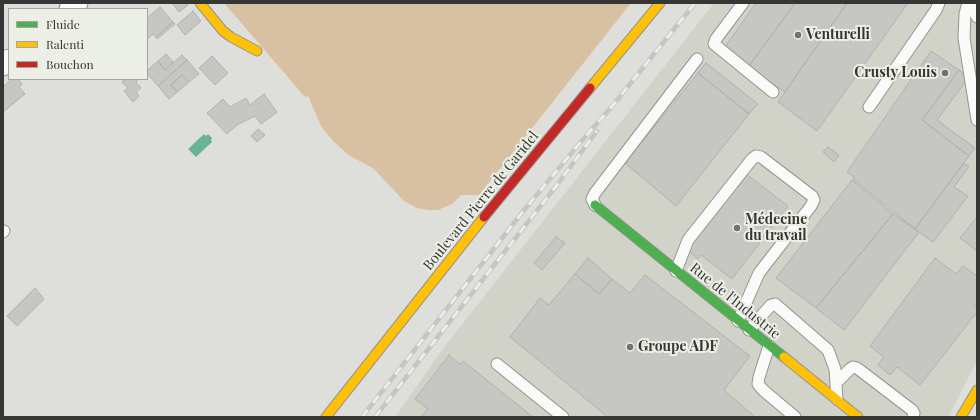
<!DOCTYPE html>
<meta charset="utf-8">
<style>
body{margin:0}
#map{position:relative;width:980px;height:420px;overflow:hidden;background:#dedfda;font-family:"Playfair Display",serif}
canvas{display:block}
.frame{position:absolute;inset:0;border:4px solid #363734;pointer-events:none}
.legend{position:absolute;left:8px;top:8px;width:140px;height:72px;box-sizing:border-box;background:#ecefe5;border:1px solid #a3a59e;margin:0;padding:5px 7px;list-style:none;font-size:12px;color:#363734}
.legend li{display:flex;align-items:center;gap:8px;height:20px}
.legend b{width:20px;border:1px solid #a3a59e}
</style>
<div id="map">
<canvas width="980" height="420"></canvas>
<div class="frame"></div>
<ul class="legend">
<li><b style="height:5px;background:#4caf50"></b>Fluide</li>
<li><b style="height:5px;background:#ffc107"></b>Ralenti</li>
<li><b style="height:5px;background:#c62828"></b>Bouchon</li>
</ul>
</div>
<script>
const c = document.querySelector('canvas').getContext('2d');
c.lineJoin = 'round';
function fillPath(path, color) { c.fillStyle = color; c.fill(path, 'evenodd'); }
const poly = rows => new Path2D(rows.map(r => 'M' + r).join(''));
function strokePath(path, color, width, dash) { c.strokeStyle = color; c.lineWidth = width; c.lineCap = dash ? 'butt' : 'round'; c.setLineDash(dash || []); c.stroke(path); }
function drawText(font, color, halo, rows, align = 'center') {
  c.font = font + ' "Playfair Display",serif'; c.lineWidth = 4; c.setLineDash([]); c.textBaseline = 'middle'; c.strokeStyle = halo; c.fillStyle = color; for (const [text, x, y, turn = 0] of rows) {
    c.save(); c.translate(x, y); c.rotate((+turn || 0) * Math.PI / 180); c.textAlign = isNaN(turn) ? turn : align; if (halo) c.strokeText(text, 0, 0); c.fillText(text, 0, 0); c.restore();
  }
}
const built = poly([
 [714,3,977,3,977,361,948,417,395,417,442,350]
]);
const green = poly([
 [224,3,631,3,479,195,461,195,452,204,438,210,428,210,417,208,404,201,373,168,350,156,334,142,321,126,308,96,305,97]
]);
const water = poly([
 [204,134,206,136,208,134,212,138,211,140,212,142,196,157,188,149]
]);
const building = poly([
 [172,3,187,3,188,5,179,12,172,3],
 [756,3,795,3,749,66,725,47,756,3],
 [795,3,847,3,785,92,758,74,749,66,795,3],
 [847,3,908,3,817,131,778,102,847,3],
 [160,7,173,22,156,37,153,34,147,39,147,18,160,7],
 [193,11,201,21,185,35,177,25,193,11],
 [173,22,175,24,157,39,156,37,173,22],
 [931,51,959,70,922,120,969,156,915,229,853,179,854,177,847,172,931,51],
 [166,54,173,62,165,70,158,61,166,54],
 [182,55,187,60,158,86,147,73,147,71,158,61,165,70,182,55],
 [212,56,228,73,215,85,199,68,212,56],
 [187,60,199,74,189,82,182,75,171,85,177,92,169,99,158,86,187,60],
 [706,63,758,104,749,114,698,73,706,63],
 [959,70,969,77,937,120,975,148,969,156,922,120,959,70],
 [698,73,749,114,676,206,625,163,698,73],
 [182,75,189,82,177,92,171,85,182,75],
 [12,79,18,79,22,84,19,87,25,94,3,112,3,87,12,79],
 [126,79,138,79,136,82,141,88,136,92,139,96,133,102,124,91,128,88,122,82,126,79],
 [264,94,277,112,261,124,255,116,237,125,227,134,207,113,223,99,230,107,246,98,250,105,264,94],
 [258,129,265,135,257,142,251,136,258,129],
 [828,147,839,155,834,162,823,152,828,147],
 [964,163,969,166,954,187,968,196,933,242,915,229,964,163],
 [746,174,788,206,732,279,701,255,698,259,687,250,746,174],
 [852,180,893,214,816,308,776,278,852,180],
 [893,214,919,232,844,330,816,308,893,214],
 [977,217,977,251,960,238,977,217],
 [556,237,565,243,542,270,534,263,556,237],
 [588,258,612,279,599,294,575,274,588,258],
 [935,258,956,274,963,266,977,276,977,302,974,306,977,308,977,312,920,385,897,367,890,375,878,365,884,357,870,346,935,258],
 [575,274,599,294,612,279,630,293,645,275,750,356,724,390,755,417,608,417,510,337,540,298,549,305,575,274],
 [35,288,44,299,17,326,7,316,35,288],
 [449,355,460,364,463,361,533,417,421,417,428,409,415,399,449,355]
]);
const lane = poly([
 [743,3,716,39,714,44,773,92],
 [968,3,965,14,964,38,977,120],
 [971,3,977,17],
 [869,107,936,10,939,3],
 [595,205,592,199,595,193,697,59],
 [3,232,4,231],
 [676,271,688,240,752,159,756,156,761,157,812,196,814,200,811,206,759,273,738,321],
 [749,330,771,305,775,304,828,350,835,369,837,399],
 [769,346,759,377,758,384,763,390,795,417],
 [497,364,563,417],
 [836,383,850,369,853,367,857,368,912,410,914,413,913,417]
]);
const street = poly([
 [70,9,77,3],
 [3,65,9,60]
]);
const fast = poly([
 [595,205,784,357]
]);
const slow = poly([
 [200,3,223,31,231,37,257,51],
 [590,88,660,3],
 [784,357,858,417],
 [326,417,484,217],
 [961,417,977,390]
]);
const jam = poly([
 [484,217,590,88]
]);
const rail = poly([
 [362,417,525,209,579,144,614,104,695,3],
 [375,417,557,185,597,131]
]);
const markers = [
 [798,35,4,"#71726e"],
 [945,73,4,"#71726e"],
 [737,228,4,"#71726e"],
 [630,347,4,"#71726e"]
];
const poiNames = [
 ["Venturelli",806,35],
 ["Crusty Louis",937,73,"right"],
 ["Médecine",745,220],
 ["du travail",745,236],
 ["Groupe ADF",638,347]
];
const streetNames = [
 ["Boulevard Pierre de Garidel",481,201,-51],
 ["Rue de l'Industrie",735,301,39]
];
fillPath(built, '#d1d3c9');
fillPath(green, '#d8c0a2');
fillPath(water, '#68b499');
fillPath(building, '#c6c6c2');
strokePath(building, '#b1b1ad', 1);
strokePath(lane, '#949491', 13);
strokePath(street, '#949491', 23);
strokePath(fast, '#949491', 11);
strokePath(slow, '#949491', 11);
strokePath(jam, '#949491', 11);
strokePath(lane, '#fafaf9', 11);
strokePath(street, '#fafaf9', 21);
strokePath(fast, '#4caf50', 9);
strokePath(slow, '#ffc107', 9);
strokePath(jam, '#c62828', 9);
strokePath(rail, '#c4c5c4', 4.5);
strokePath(rail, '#ecefe5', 3, [9]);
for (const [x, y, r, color] of markers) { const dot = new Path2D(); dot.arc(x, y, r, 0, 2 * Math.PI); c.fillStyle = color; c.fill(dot); strokePath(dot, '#ecefe5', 1.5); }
drawText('bold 14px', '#363734', '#ecefe5', poiNames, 'left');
drawText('14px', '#363734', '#ecefe5', streetNames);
</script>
